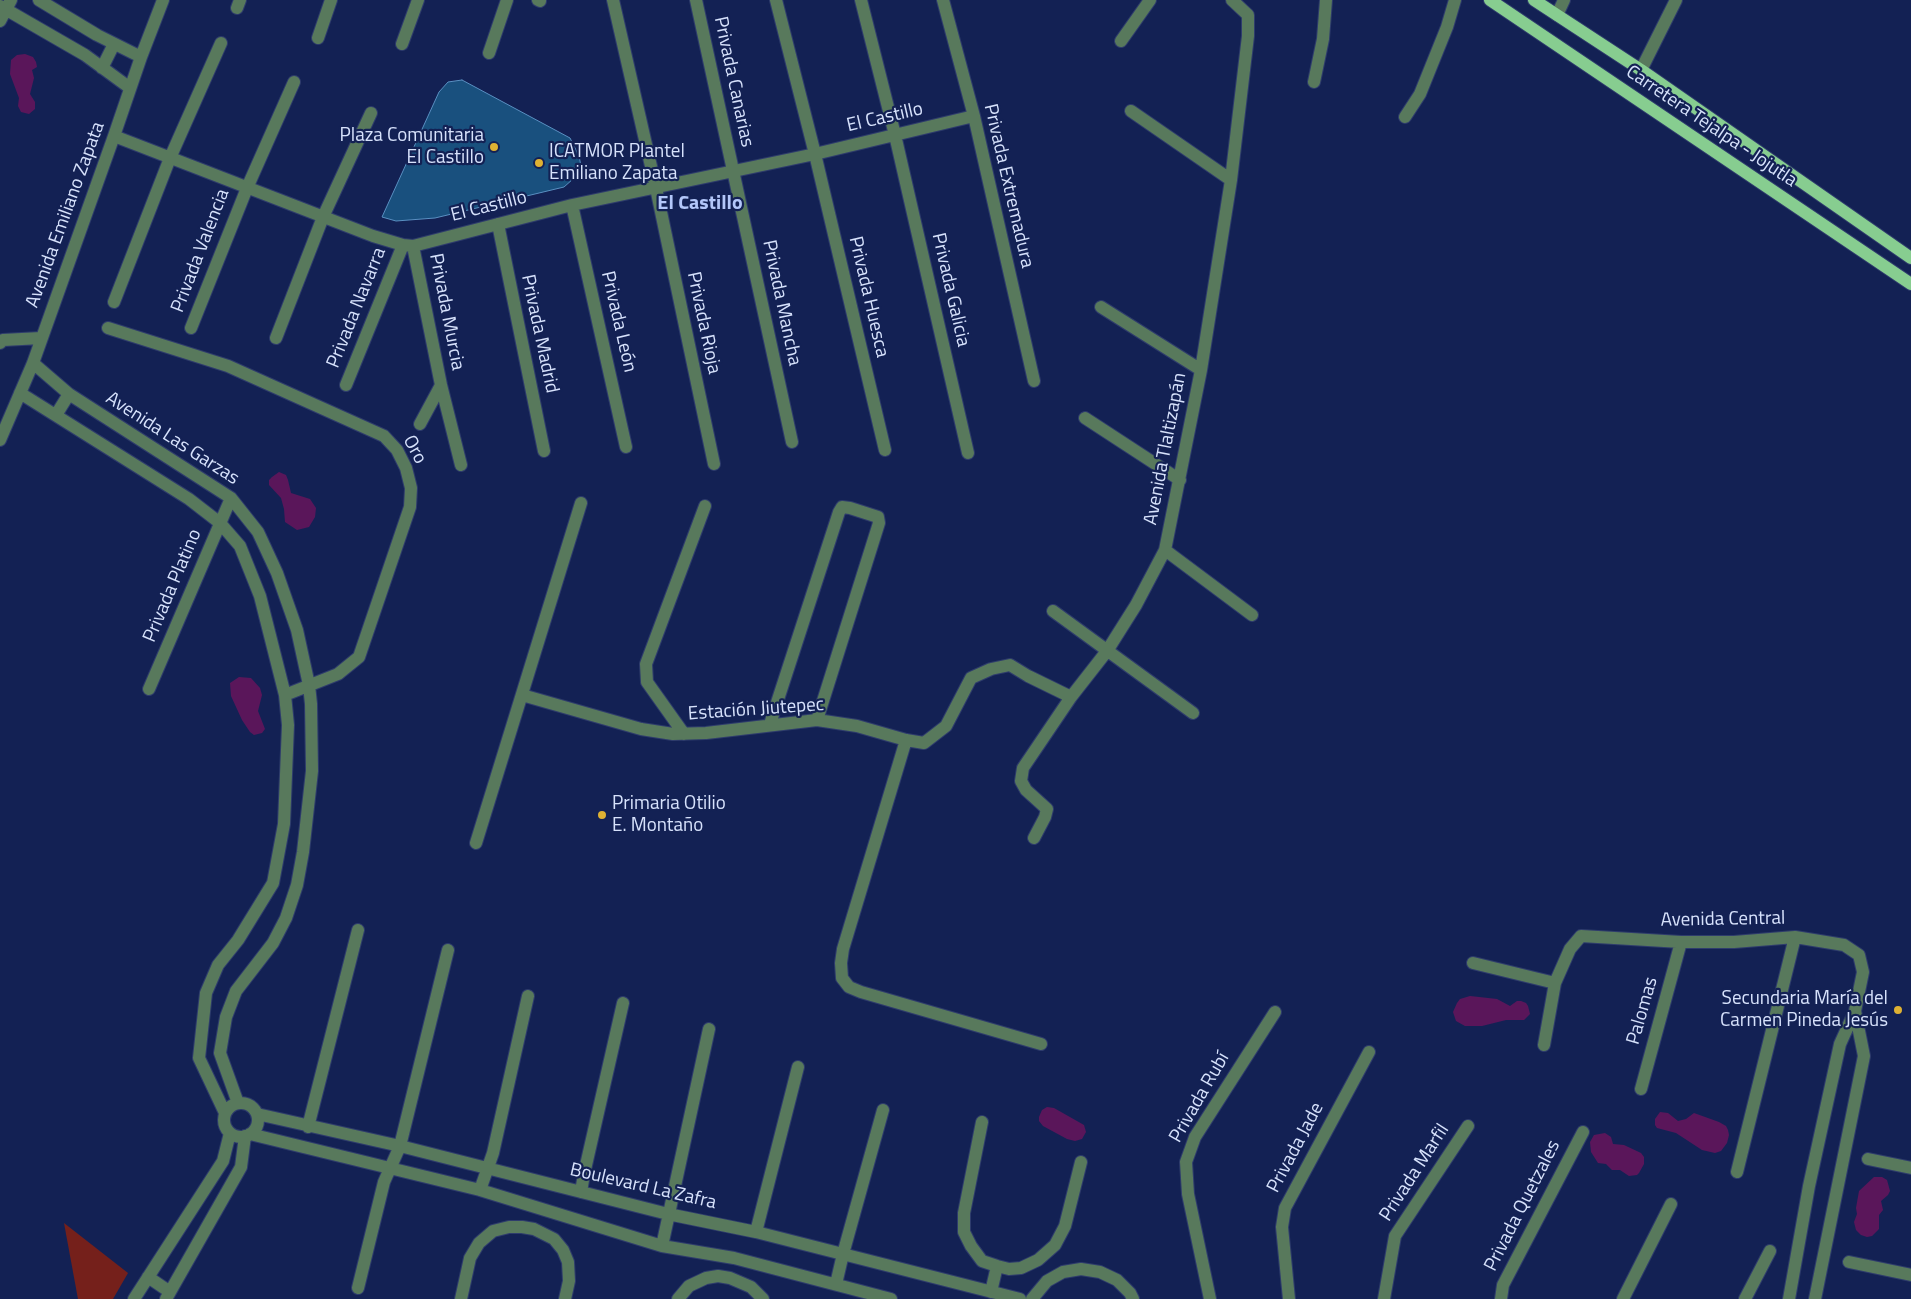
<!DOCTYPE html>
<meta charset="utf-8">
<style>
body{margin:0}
canvas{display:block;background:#132154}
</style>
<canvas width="1911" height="1299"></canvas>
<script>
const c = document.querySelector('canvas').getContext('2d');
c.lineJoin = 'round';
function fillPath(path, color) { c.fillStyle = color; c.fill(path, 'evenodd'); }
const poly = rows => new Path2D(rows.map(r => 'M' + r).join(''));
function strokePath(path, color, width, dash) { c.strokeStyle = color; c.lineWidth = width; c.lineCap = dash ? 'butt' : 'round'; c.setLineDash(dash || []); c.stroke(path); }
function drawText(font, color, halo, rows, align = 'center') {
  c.font = font + ' "Titillium Web",sans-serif'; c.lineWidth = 4.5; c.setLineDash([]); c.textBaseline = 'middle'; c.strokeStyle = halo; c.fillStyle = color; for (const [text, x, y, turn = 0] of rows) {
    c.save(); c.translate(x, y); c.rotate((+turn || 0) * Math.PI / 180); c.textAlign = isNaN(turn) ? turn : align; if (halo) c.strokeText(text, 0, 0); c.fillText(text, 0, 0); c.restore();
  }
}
const green = poly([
 [64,1223,128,1273,113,1299,78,1299]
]);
const water = poly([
 [25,54,33,57,36,62,37,67,32,70,34,78,30,94,35,102,35,109,29,114,21,112,18,106,19,98,10,74,11,60,17,55],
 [279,472,286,475,288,480,291,493,310,499,316,508,315,517,309,527,297,530,285,522,284,509,281,498,269,485,269,480,272,477],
 [239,677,251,678,260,688,262,695,258,711,265,729,262,733,254,735,250,732,242,720,231,696,230,683],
 [1470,996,1497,999,1510,1006,1517,1001,1521,1001,1526,1003,1528,1006,1530,1014,1524,1020,1506,1020,1482,1026,1465,1026,1456,1021,1453,1012,1457,1003,1460,999],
 [1047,1107,1054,1108,1084,1125,1086,1132,1082,1139,1075,1141,1067,1139,1043,1126,1039,1121,1039,1117,1042,1110],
 [1660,1112,1668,1113,1678,1121,1686,1119,1694,1113,1719,1122,1726,1126,1728,1130,1729,1135,1727,1143,1721,1151,1715,1153,1702,1150,1676,1133,1657,1128,1655,1125,1655,1119],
 [1605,1133,1611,1137,1613,1144,1624,1145,1641,1153,1644,1157,1644,1164,1639,1173,1637,1175,1629,1176,1620,1170,1612,1170,1606,1164,1598,1163,1591,1152,1590,1142,1594,1135],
 [1874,1177,1882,1177,1887,1180,1890,1191,1888,1195,1881,1201,1883,1210,1879,1215,1879,1229,1872,1236,1867,1237,1861,1235,1856,1230,1854,1222,1857,1214,1856,1208,1859,1191]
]);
const building = poly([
 [462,80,570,138,579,156,582,171,564,187,435,218,396,221,382,217,439,92,448,82,462,80]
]);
const minor = poly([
 [39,0,97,35,141,57],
 [538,0,540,1],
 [613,0,656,188,714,464],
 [696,0,792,442],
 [776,0,815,154,885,450],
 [861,0,895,135,968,453],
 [943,0,974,116,1034,381],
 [0,6,85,55,130,88],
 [237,8,240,0],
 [1557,15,1564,0],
 [0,21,11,0],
 [318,38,331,0],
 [1121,41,1150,0],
 [402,44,418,0],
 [489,53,507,0],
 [102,68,114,44],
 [1641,70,1676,0],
 [1314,82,1323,39,1326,0],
 [1131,111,1231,180],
 [1405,117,1420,94,1447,27,1455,0],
 [114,136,373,236,403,245,413,246,572,205,815,154,974,116],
 [572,205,626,447],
 [498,224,544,451],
 [413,246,441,385,461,465],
 [114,302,170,158,221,43],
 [1101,307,1201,370],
 [108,328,228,366,384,436,397,450,406,468,411,488,410,507,359,657,338,674,285,695],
 [191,328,247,188,294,82],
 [276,338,323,217,371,113],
 [0,343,3,340,41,338],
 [33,363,69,394,231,498,258,532,277,573,297,630,309,685,311,704,312,771,303,852,297,885,286,918,273,943,236,991,226,1017,220,1053,238,1103],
 [346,385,403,245],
 [20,393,189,499,220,523,240,546,260,596,285,695,288,725,284,824,273,883,238,940,218,965,206,993,199,1058,225,1113],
 [56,415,69,394],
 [1085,418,1180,480],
 [420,424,441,385],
 [0,440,33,363,114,136,141,57,163,0],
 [1165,550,1252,615],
 [1053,611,1193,713],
 [149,689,231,498],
 [522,695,641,729,673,734,706,733,817,720,857,726,906,740,924,743,946,726,971,678,991,669,1010,665,1028,676,1071,697],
 [770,724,839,512,842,507,850,508,878,517,879,523,817,720],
 [684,734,647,682,646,664,705,506],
 [906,740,843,949,841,963,842,978,849,987,861,992,1041,1044],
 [1034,838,1045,817,1047,809,1026,790,1021,781,1023,768,1071,697,1107,651,1136,605,1165,550,1201,370,1231,180,1248,36,1248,15,1232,0],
 [476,843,581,503],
 [1473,963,1555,983],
 [1544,1045,1555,983,1570,949,1581,936,1681,942,1734,942,1795,937,1844,945,1859,955,1863,972,1855,1011,1840,1044,1809,1186,1789,1299],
 [1641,1089,1681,942],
 '224 1120a17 17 0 1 1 34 0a17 17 0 1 1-34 0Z',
 [257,1114,400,1146,668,1214,756,1232,1020,1299],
 [982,1122,964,1213,964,1232,971,1246,982,1261,997,1266,1009,1269,1021,1268,1038,1260,1055,1245,1065,1226,1081,1162],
 [308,1127,358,930],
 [250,1134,480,1190,662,1246,734,1258,891,1299],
 [1868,1159,1911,1168],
 [1737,1172,1795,937],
 [480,1190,493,1153,528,996],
 [581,1192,584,1174,623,1003],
 [756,1232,798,1067],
 [662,1246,709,1029],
 [1849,1262,1911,1275],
 [148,1277,170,1292],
 [836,1284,843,1254,883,1110],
 [358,1288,384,1182,400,1146,448,950],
 [991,1292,997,1266],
 [134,1299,223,1161,230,1133],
 [166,1299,241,1167,245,1136],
 [461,1299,470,1258,479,1243,493,1231,509,1227,522,1227,534,1229,554,1239,563,1250,568,1262,569,1281,565,1299],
 [678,1299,689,1286,706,1278,718,1276,730,1278,751,1287,763,1299],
 [1032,1299,1047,1281,1063,1272,1081,1269,1100,1272,1117,1280,1130,1293,1133,1299],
 [1210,1299,1188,1194,1186,1162,1195,1137,1275,1012],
 [1289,1299,1282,1227,1285,1208,1369,1052],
 [1384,1299,1395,1236,1468,1126],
 [1501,1299,1503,1285,1583,1132],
 [1623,1299,1671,1204],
 [1745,1299,1770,1251],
 [1815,1299,1864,1056,1855,1011]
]);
const major = poly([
 [1490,0,1911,284],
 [1534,0,1641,70,1911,258]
]);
const markers = [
 [494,147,5,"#deb133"],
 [539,163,5,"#deb133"],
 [602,815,5,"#deb133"],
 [1898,1010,5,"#deb133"]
];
const streetNames = [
 ["Privada Canarias",733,82,78],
 ["El Castillo",885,118,-13],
 ["Carretera Tejalpa - Jojutla",1711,127,34],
 ["Privada Extremadura",1008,186,77],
 ["El Castillo",489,207,-14],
 ["Avenida Emiliano Zapata",66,215,-70],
 ["Privada Valencia",201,251,-69],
 ["Privada Galicia",950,290,77],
 ["Privada Huesca",868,297,77],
 ["Privada Mancha",781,303,78],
 ["Privada Navarra",357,308,-68],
 ["Privada Murcia",446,312,79],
 ["Privada León",618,322,77],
 ["Privada Rioja",703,323,78],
 ["Privada Madrid",539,334,78],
 ["Avenida Las Garzas",172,439,33],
 ["Avenida Tlaltizapán",1166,449,-79],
 ["Oro",414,450,61],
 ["Privada Platino",173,586,-67],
 ["Estación Jiutepec",756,710,-4],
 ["Avenida Central",1723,920,-1],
 ["Palomas",1643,1011,-74],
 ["Privada Rubí",1200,1098,-60],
 ["Privada Jade",1296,1148,-62],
 ["Privada Marfil",1415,1173,-57],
 ["Boulevard La Zafra",643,1187,13],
 ["Privada Quetzales",1523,1206,-63]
];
const poiNames = [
 ["Plaza Comunitaria",484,136],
 ["El Castillo",484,158],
 ["ICATMOR Plantel",549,152,"left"],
 ["Emiliano Zapata",549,174,"left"],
 ["Primaria Otilio",612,804,"left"],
 ["E. Montaño",612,826,"left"],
 ["Secundaria María del",1888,999],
 ["Carmen Pineda Jesús",1888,1021]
];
const neighbourhoodNames = [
 ["El Castillo",700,204]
];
fillPath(green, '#75201b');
fillPath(water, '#5a165a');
fillPath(building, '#19507e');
strokePath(building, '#598fc1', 1);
strokePath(minor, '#2e3c6c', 14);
strokePath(major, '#2e3c6c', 14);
strokePath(minor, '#58795c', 12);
strokePath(major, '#87cd90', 12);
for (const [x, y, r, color] of markers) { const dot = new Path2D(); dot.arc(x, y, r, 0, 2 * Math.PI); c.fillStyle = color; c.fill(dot); strokePath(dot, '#132154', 2); }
drawText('19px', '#d7e2fc', '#132154', streetNames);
drawText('19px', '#d7e2fc', '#132154', poiNames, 'right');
drawText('bold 20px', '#b3c7fa', '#132154', neighbourhoodNames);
</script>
